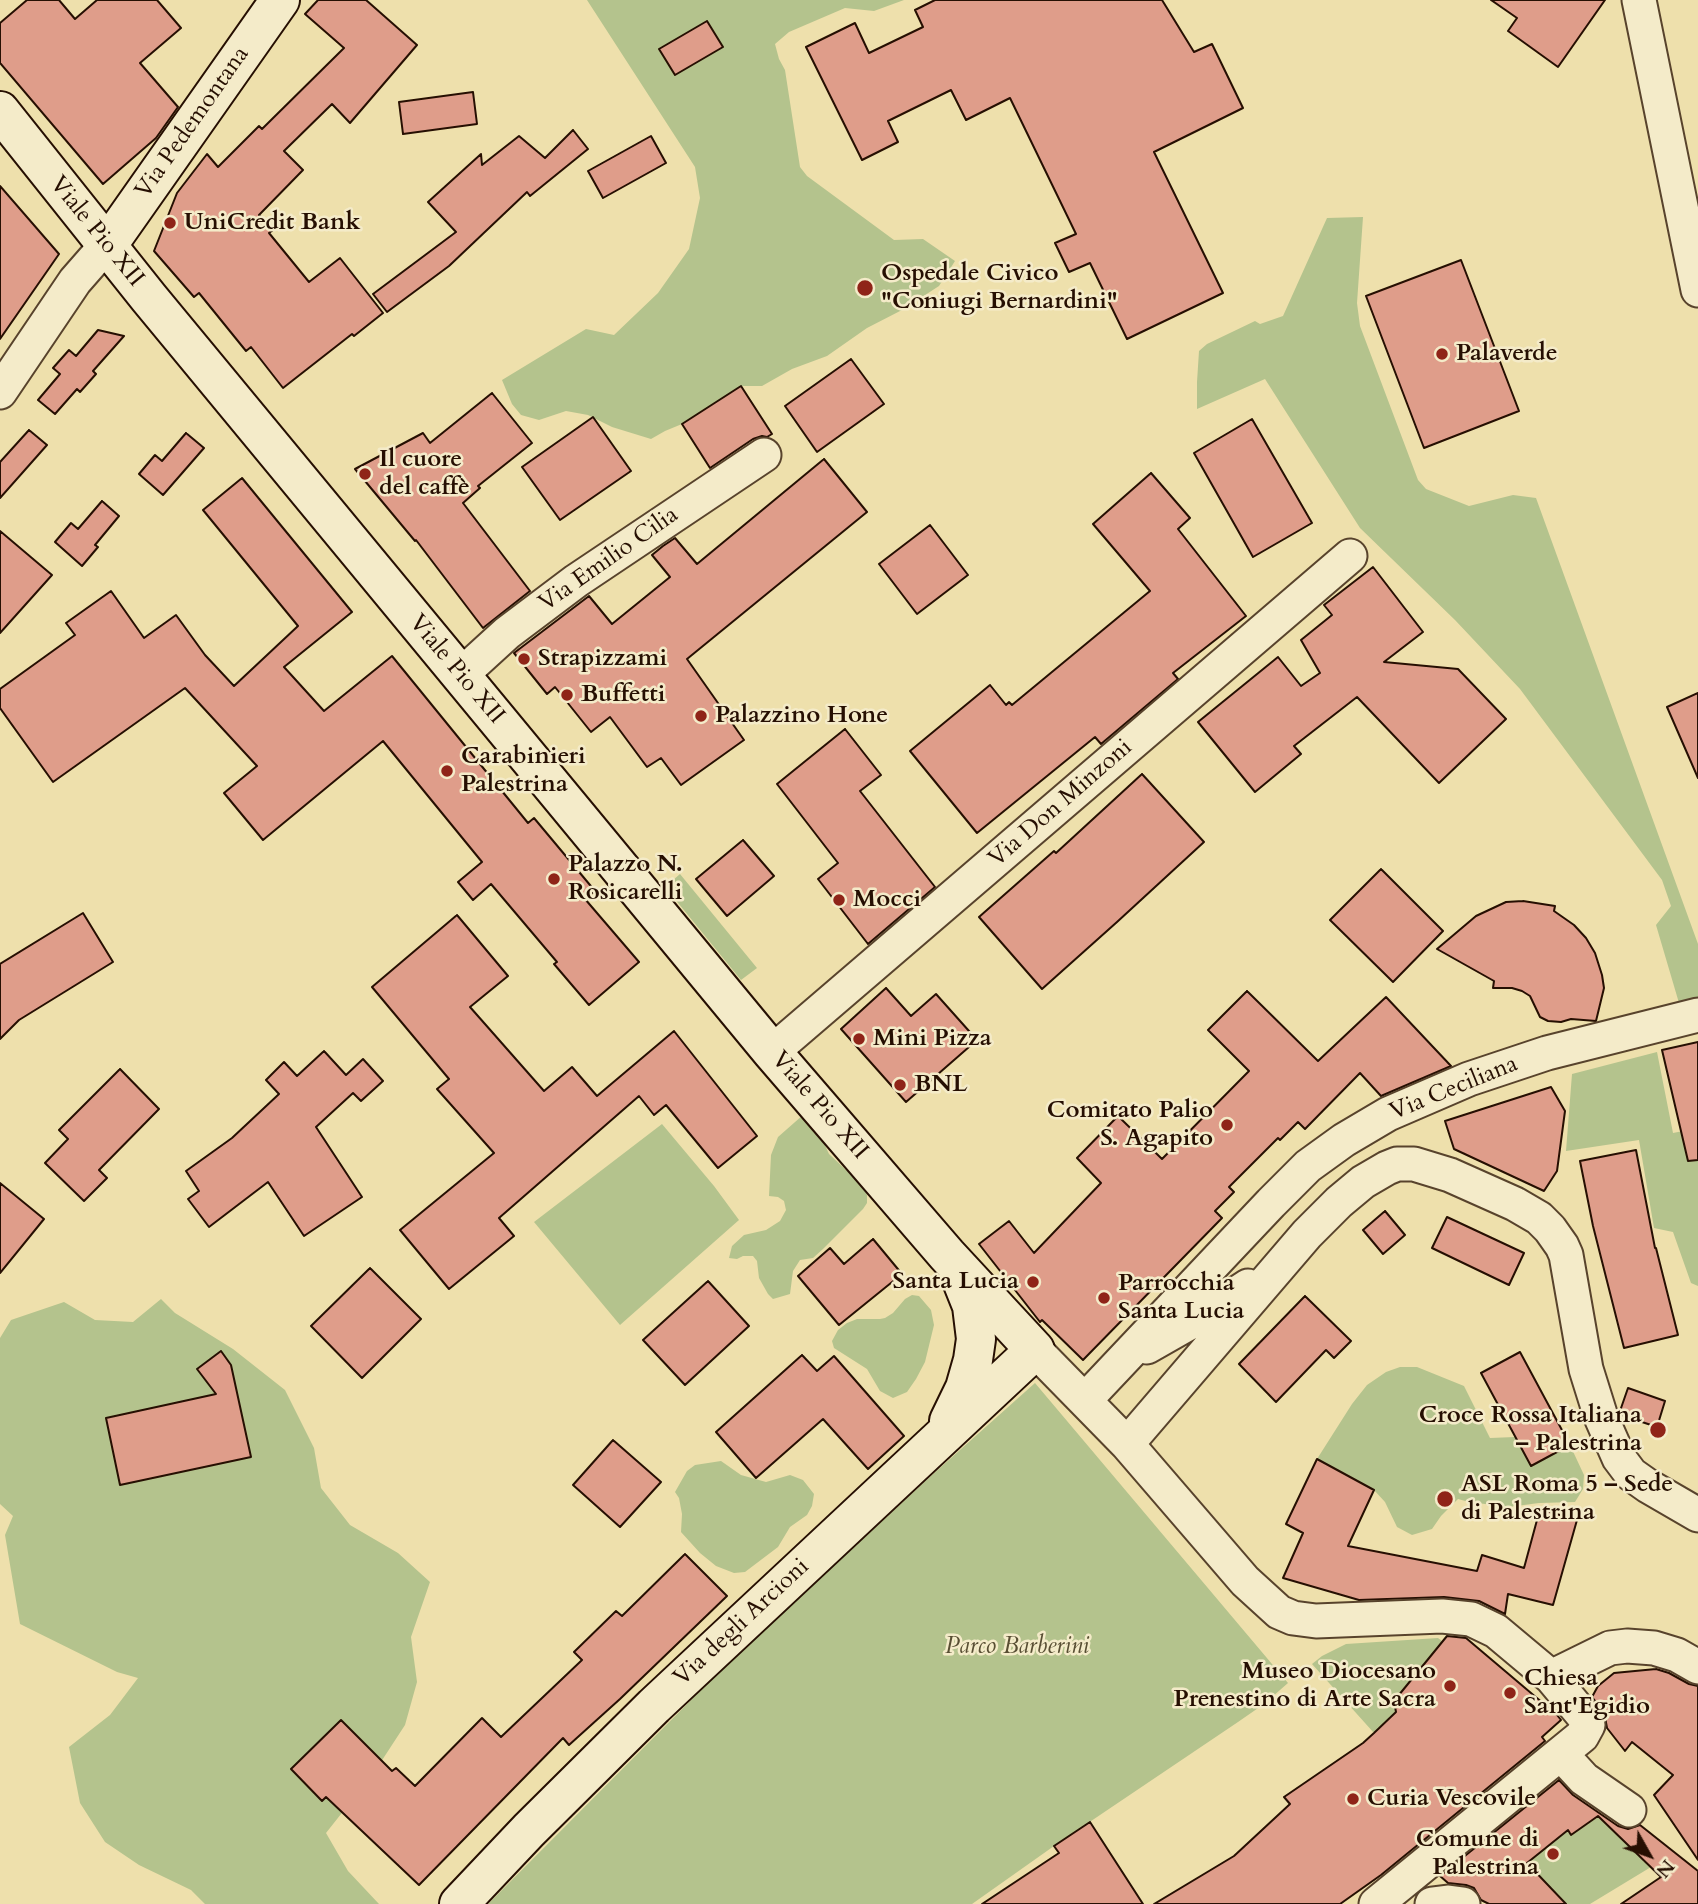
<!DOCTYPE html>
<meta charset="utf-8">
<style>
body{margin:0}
#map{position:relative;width:1698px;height:1904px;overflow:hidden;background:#eee0ac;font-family:Cardo,serif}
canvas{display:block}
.north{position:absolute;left:1614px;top:1820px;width:70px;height:70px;-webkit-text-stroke:5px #f4ebc9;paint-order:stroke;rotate:130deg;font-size:19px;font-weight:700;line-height:28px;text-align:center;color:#260f02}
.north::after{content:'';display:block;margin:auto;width:24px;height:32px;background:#260f02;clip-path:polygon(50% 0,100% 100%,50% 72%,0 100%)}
</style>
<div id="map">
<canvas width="1698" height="1904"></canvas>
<div class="north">N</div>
</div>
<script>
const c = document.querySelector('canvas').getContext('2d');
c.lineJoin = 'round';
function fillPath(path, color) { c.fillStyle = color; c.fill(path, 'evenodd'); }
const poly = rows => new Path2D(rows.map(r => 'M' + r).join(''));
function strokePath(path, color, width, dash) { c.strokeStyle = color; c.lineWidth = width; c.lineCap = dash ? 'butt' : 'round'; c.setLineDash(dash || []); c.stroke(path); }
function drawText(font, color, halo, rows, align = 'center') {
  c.font = font + ' Cardo,serif'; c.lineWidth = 5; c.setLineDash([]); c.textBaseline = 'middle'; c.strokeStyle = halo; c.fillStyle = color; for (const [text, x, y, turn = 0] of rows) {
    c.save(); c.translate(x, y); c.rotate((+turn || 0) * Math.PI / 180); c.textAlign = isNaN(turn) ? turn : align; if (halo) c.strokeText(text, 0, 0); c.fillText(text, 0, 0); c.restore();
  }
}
const green = poly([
 [587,0,904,0,874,11,845,8,789,32,775,44,779,59,785,70,800,167,807,176,894,240,923,239,955,261,939,286,902,310,867,328,827,356,792,369,762,386,741,386,682,424,665,431,651,439,612,427,588,415,566,411,539,420,521,415,512,404,502,380,586,329,614,335,658,293,689,249,700,198,695,167],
 [1363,217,1357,303,1360,326,1418,480,1426,489,1469,506,1513,495,1536,498,1698,944,1698,997,1679,1003,1656,925,1671,906,1662,880,1520,689,1455,620,1360,528,1265,379,1197,409,1197,382,1199,351,1207,344,1255,321,1260,324,1283,316,1327,218],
 [680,874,757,968,741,980,665,887],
 [1657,1052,1673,1133,1698,1128,1698,1286,1691,1283,1673,1232,1654,1228,1639,1140,1566,1151,1572,1074],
 [803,1115,817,1128,829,1154,861,1184,867,1195,867,1203,863,1209,823,1249,813,1258,800,1260,793,1271,790,1294,773,1299,768,1294,759,1278,757,1261,753,1256,743,1256,737,1259,729,1258,732,1246,744,1235,766,1230,780,1221,786,1210,784,1201,778,1197,769,1196,771,1155,778,1137],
 [662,1124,714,1186,739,1220,620,1325,534,1222],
 [912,1295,919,1296,931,1310,934,1325,925,1362,916,1379,907,1392,893,1398,880,1391,867,1369,834,1348,832,1341,838,1330,847,1323,857,1319,880,1319,885,1318,893,1313,905,1299],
 [161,1299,175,1313,233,1349,285,1390,314,1448,321,1488,350,1525,398,1553,430,1582,411,1637,417,1682,405,1725,375,1771,326,1833,348,1871,379,1904,205,1904,191,1890,139,1865,105,1842,80,1803,69,1747,110,1715,138,1678,117,1672,20,1624,5,1535,13,1516,0,1504,0,1338,11,1320,64,1302,95,1320,133,1322],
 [1400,1367,1417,1367,1464,1386,1490,1438,1515,1437,1531,1466,1570,1445,1584,1475,1583,1489,1575,1502,1539,1503,1509,1507,1469,1502,1458,1499,1441,1516,1432,1529,1412,1535,1397,1527,1385,1502,1374,1490,1317,1459,1352,1404,1367,1385,1386,1372],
 [1035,1383,1288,1683,1264,1704,1238,1722,1054,1846,972,1904,488,1904,721,1670,932,1475],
 [721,1461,741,1475,766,1482,790,1475,803,1480,814,1494,812,1506,807,1515,790,1527,778,1547,745,1572,734,1573,716,1566,700,1553,681,1532,682,1514,679,1498,675,1492,687,1471,695,1465],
 [1438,1638,1442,1641,1395,1701,1396,1712,1374,1733,1312,1664,1322,1656,1346,1644],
 [1559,1817,1572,1834,1598,1817,1651,1867,1590,1904,1554,1904,1557,1895,1527,1863]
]);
const building = poly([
 [27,0,59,0,75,19,97,0,157,0,181,28,140,63,178,107,156,138,103,184,0,63,0,23,27,0],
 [318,0,366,0,417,45,350,123,332,104,284,151,303,170,259,215,273,230,269,233,309,282,340,258,383,313,354,336,352,334,283,388,251,347,246,351,199,293,194,297,154,251,177,193,207,154,218,167,259,126,262,129,344,48,305,14,318,0],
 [935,0,1162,0,1194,52,1212,44,1243,108,1154,152,1223,293,1127,339,1090,263,1069,272,1055,243,1076,234,1010,98,966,120,951,90,888,121,898,142,862,160,806,47,855,23,869,53,923,27,915,10,935,0],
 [1491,0,1605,0,1558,67,1508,31,1517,18,1491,0],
 [707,21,723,47,675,75,659,49,707,21],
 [473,92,477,124,403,134,399,102,473,92],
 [573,130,588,149,530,196,527,192,449,266,387,312,373,294,456,232,428,202,481,154,482,165,519,136,545,158,573,130],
 [651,136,666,163,603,198,588,171,651,136],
 [0,186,59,254,0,339,0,186],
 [1461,260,1519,411,1424,448,1366,296,1461,260],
 [98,330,124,336,93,371,96,374,80,392,77,389,55,414,38,400,60,374,53,368,69,350,76,356,98,330],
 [851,359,884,404,817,452,785,406,851,359],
 [741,386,772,434,767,437,762,436,753,439,710,468,682,424,741,386],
 [492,393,532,443,478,486,480,488,463,503,530,591,483,628,416,540,415,541,355,469,423,433,430,443,492,393],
 [593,417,631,471,560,520,522,467,593,417],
 [1252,419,1312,523,1253,557,1194,453,1252,419],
 [29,430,47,445,0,498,0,462,29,430],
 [186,433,204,448,163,495,139,474,155,455,162,461,186,433],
 [824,459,867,512,687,659,744,740,681,785,661,758,647,767,610,717,591,732,555,687,547,694,514,653,589,596,612,624,670,577,652,555,663,546,675,538,697,564,824,459],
 [1151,473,1190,518,1178,529,1246,616,1173,673,1178,679,1101,744,1095,737,977,833,910,751,990,685,1006,705,1009,702,1012,705,1150,591,1093,524,1151,473],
 [242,478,352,612,284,667,324,711,392,656,528,823,534,818,595,891,585,899,639,962,589,1005,554,964,557,962,491,884,473,900,458,882,482,862,383,741,263,840,224,793,257,766,185,688,53,782,0,708,0,689,75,635,66,623,111,591,144,638,176,615,205,655,234,686,298,626,203,510,242,478],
 [102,501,119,516,95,545,98,547,82,566,55,542,71,523,78,529,102,501],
 [930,525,968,575,917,614,879,564,930,525],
 [0,531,52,575,0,633,0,531],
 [1373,567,1423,632,1384,662,1458,669,1506,719,1439,783,1357,697,1294,746,1301,754,1255,792,1198,722,1278,657,1301,686,1320,673,1301,640,1332,615,1324,605,1373,567],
 [1698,693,1698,778,1667,707,1698,693],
 [845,729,881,775,860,791,935,887,868,944,818,879,838,863,777,784,845,729],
 [1142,774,1204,842,1117,922,1042,989,979,917,1054,851,1056,853,1142,774],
 [743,840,774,876,727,916,696,879,743,840],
 [1381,869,1443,931,1393,982,1330,920,1381,869],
 [1523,901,1555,906,1554,911,1574,925,1586,938,1595,953,1602,975,1604,988,1596,1021,1571,1019,1561,1022,1548,1021,1540,1017,1530,996,1522,991,1512,988,1493,988,1494,981,1437,949,1476,916,1506,902,1523,901],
 [83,913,113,962,19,1020,0,1039,0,964,83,913],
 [457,915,508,976,470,1007,544,1091,572,1067,597,1096,674,1031,757,1136,718,1168,666,1105,654,1115,639,1096,499,1218,514,1236,449,1289,400,1230,494,1153,437,1089,449,1079,372,987,457,915],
 [886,988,911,1016,936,994,977,1040,906,1102,841,1029,886,988],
 [1247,991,1318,1061,1386,997,1451,1066,1381,1096,1360,1073,1305,1129,1298,1122,1280,1140,1278,1138,1229,1187,1234,1192,1215,1211,1222,1218,1083,1360,1042,1320,1040,1322,979,1244,1009,1221,1034,1253,1101,1183,1077,1158,1118,1116,1162,1159,1249,1071,1208,1030,1247,991],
 [1698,1042,1698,1160,1688,1161,1662,1050,1698,1042],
 [324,1051,346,1075,363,1059,383,1081,361,1101,353,1093,316,1127,362,1197,304,1236,268,1182,209,1227,188,1199,199,1191,186,1171,232,1138,279,1094,266,1080,284,1062,297,1076,324,1051],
 [120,1069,159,1109,99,1170,107,1178,84,1201,45,1163,68,1139,59,1130,120,1069],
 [1551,1087,1565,1111,1557,1171,1544,1191,1454,1149,1445,1121,1551,1087],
 [1636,1150,1655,1248,1656,1248,1678,1335,1624,1348,1593,1226,1580,1161,1636,1150],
 [0,1183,44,1219,0,1273,0,1183],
 [1385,1211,1405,1235,1383,1254,1363,1230,1385,1211],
 [1447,1217,1524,1253,1509,1285,1432,1248,1447,1217],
 [873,1239,902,1274,839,1325,798,1276,830,1248,844,1264,873,1239],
 [370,1268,421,1319,362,1378,311,1326,370,1268],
 [708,1281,749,1326,685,1385,643,1340,708,1281],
 [1305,1296,1351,1341,1334,1358,1326,1350,1276,1402,1239,1364,1305,1296],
 [221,1351,231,1365,251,1457,120,1485,106,1418,216,1394,197,1369,221,1351],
 [1520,1352,1570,1445,1531,1466,1481,1373,1520,1352],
 [802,1355,817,1371,834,1356,904,1436,868,1469,823,1419,756,1478,716,1432,802,1355],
 [1628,1388,1665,1401,1657,1427,1621,1415,1620,1411,1628,1388],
 [613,1440,661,1482,620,1527,573,1485,613,1440],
 [1317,1459,1374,1490,1348,1546,1477,1571,1482,1555,1524,1568,1540,1509,1577,1520,1553,1605,1508,1594,1505,1614,1479,1601,1444,1597,1359,1600,1283,1578,1303,1533,1286,1524,1317,1459],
 [685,1554,727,1596,620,1699,569,1745,563,1738,419,1885,326,1797,322,1801,291,1769,341,1720,392,1771,396,1768,415,1786,482,1718,501,1737,582,1660,574,1652,616,1611,622,1616,685,1554],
 [1447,1636,1466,1638,1557,1715,1561,1720,1542,1737,1545,1741,1381,1875,1340,1904,1154,1904,1234,1856,1290,1804,1284,1797,1363,1743,1374,1733,1396,1712,1394,1701,1447,1636],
 [1656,1669,1669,1673,1689,1684,1698,1686,1698,1860,1654,1795,1673,1775,1632,1742,1625,1751,1607,1728,1604,1712,1592,1697,1598,1686,1614,1673,1656,1669],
 [1559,1780,1573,1795,1618,1826,1628,1829,1640,1825,1698,1871,1698,1904,1621,1904,1661,1877,1598,1816,1571,1835,1568,1830,1527,1863,1566,1904,1489,1904,1481,1900,1474,1888,1466,1885,1448,1883,1440,1876,1559,1780],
 [1090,1822,1143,1904,982,1904,1059,1853,1054,1846,1090,1822]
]);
const street = poly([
 [1639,0,1698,290],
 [0,392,75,281,96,257,107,246],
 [461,675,507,633,576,581,764,455],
 [772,1052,1350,556],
 [1147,1347,1205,1314,1248,1286],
 [1035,1350,1127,1444,1245,1581,1279,1612,1293,1618,1316,1621,1442,1616,1471,1619,1496,1631,1551,1677,1586,1719,1588,1725,1582,1736,1376,1904],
 [1085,1400,1271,1203,1308,1166,1344,1140,1388,1114,1469,1079,1547,1053,1698,1015],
 [1127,1444,1307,1234,1339,1202,1363,1182,1387,1168,1397,1164,1414,1164,1450,1175,1515,1204,1539,1218,1550,1229,1562,1246,1566,1255,1586,1369,1601,1417,1619,1458,1631,1474,1648,1486,1698,1515],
 [1551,1677,1610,1648,1627,1646,1654,1648,1677,1655,1698,1667],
 [1561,1754,1584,1779,1629,1810],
 [1432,1904,1448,1902,1463,1904]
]);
const secondary = poly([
 [0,111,149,298,772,1052,947,1255,1035,1350,654,1706,529,1830,459,1904],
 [107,246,280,0],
 [949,1421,965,1388,973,1360,976,1339,972,1306,960,1276]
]);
const markers = [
 [170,223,7,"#8f2418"],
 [865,288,9,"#8f2418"],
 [1442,354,7,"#8f2418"],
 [365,474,7,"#8f2418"],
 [524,659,7,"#8f2418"],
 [567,695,7,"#8f2418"],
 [701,716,7,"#8f2418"],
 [447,771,7,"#8f2418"],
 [554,879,7,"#8f2418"],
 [839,900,7,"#8f2418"],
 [859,1039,7,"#8f2418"],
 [900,1085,7,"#8f2418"],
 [1227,1125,7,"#8f2418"],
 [1033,1282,7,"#8f2418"],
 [1104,1298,7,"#8f2418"],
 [1658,1430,9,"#8f2418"],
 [1445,1499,9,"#8f2418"],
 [1450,1686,7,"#8f2418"],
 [1510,1693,7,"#8f2418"],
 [1353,1799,7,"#8f2418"],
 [1553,1854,7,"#8f2418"]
];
const streetNames = [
 ["Via Pedemontana",193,123,-55],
 ["Viale Pio XII",96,232,51],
 ["Via Emilio Cilia",609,560,-35],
 ["Viale Pio XII",456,670,50],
 ["Via Don Minzoni",1061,804,-41],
 ["Via Ceciliana",1454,1089,-22],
 ["Viale Pio XII",819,1106,49],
 ["Via degli Arcioni",742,1623,-43]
];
const poiNames = [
 ["UniCredit Bank",184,223],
 ["Ospedale Civico",881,274],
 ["\"Coniugi Bernardini\"",881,302],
 ["Palaverde",1456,354],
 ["Il cuore",379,460],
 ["del caffè",379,488],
 ["Strapizzami",538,659],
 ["Buffetti",581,695],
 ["Palazzino Hone",715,716],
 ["Carabinieri",461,757],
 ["Palestrina",461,785],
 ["Palazzo N.",568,865],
 ["Rosicarelli",568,893],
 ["Mocci",853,900],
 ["Mini Pizza",873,1039],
 ["BNL",914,1085],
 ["Comitato Palio",1213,1111,"right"],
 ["S. Agapito",1213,1139,"right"],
 ["Santa Lucia",1019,1282,"right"],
 ["Parrocchia",1118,1284],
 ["Santa Lucia",1118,1312],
 ["Croce Rossa Italiana",1642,1416,"right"],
 ["– Palestrina",1642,1444,"right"],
 ["ASL Roma 5 – Sede",1461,1485],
 ["di Palestrina",1461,1513],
 ["Museo Diocesano",1436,1672,"right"],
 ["Prenestino di Arte Sacra",1436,1700,"right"],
 ["Chiesa",1524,1679],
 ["Sant'Egidio",1524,1707],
 ["Curia Vescovile",1367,1799],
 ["Comune di",1539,1840,"right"],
 ["Palestrina",1539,1868,"right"]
];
const parkNames = [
 ["Parco Barberini",1017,1647]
];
fillPath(green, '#b4c38d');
fillPath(building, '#df9d8a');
strokePath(building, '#260f02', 2);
strokePath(street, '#58432c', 37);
strokePath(secondary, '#260f02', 42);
strokePath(street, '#f4ebc9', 33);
strokePath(secondary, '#f4ebc9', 38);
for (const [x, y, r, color] of markers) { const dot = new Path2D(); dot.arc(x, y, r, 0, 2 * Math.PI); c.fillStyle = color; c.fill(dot); strokePath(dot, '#f4ebc9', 2.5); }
drawText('24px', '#260f02', '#f4ebc9', streetNames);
drawText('bold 24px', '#260f02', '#f4ebc9', poiNames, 'left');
drawText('italic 24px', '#584e33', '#f4ebc9', parkNames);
</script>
